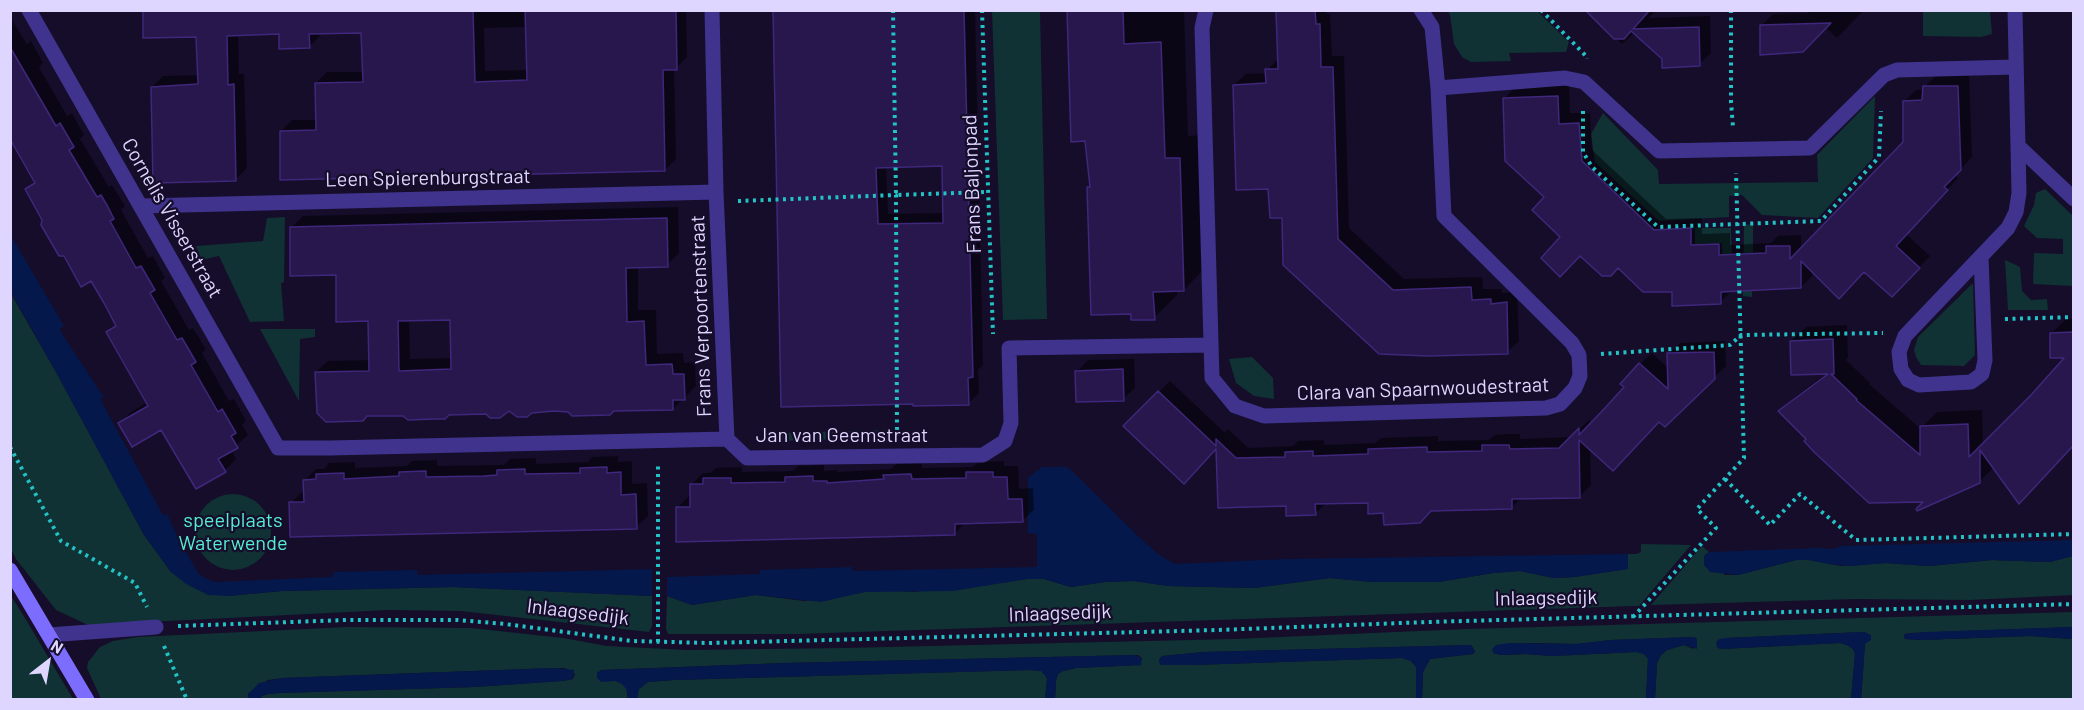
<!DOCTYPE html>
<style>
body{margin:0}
#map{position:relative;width:2084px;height:710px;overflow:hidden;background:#150d2a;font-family:Barlow,sans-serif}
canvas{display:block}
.frame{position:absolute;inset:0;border:12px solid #ded6ff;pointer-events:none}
.north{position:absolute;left:18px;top:632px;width:60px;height:60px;-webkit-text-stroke:4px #150d2a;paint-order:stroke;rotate:31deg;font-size:16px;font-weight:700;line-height:24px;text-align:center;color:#ded6ff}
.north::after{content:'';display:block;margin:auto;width:21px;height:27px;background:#ded6ff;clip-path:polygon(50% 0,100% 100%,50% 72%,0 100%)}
</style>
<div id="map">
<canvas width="2084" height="710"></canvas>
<div class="frame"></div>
<div class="north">N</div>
</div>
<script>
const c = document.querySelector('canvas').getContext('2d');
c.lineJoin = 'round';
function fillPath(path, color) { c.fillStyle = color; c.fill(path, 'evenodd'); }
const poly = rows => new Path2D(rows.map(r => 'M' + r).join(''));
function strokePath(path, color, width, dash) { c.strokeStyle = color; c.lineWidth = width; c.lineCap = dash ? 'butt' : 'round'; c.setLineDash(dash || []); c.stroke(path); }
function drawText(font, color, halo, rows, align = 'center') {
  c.font = font + ' Barlow,sans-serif'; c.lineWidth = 4.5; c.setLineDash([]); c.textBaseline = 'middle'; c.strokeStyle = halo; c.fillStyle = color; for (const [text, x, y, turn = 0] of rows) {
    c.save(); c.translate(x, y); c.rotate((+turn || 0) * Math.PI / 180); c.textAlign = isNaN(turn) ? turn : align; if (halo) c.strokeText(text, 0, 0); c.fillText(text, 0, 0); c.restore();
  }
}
const green = poly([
 [992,11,1040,11,1047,319,1003,320],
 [1448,11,1537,11,1569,42,1566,52,1509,53,1511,61,1471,62,1462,57,1454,44,1450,15],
 [1923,11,1990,11,1992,34,1981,37,1923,36],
 [1875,96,1873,158,1818,218,1762,215,1742,195,1729,196,1729,217,1659,221,1595,162,1591,134,1603,113,1658,170,1659,184,1818,182,1817,155],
 [2045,189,2073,216,2073,286,2033,284,2034,253,2063,254,2063,239,2037,238,2024,226,2034,205,2036,193],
 [285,217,284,282,281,283,284,321,250,322,219,256,201,260,196,246,263,241,267,218],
 [1753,224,1753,247,1752,297,1743,296,1744,225],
 [1695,228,1731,228,1733,291,1723,292,1722,243,1695,244],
 [2005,260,2020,267,2022,291,2031,300,2047,299,2048,310,2008,310],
 [1973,283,1975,355,1964,366,1921,365,1916,357,1914,350,1918,337],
 [10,292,56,372,144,535,171,572,228,596,282,591,453,587,652,596,652,626,649,632,461,611,388,610,88,625,56,610,16,559,11,549],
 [260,329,315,329,315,337,300,339,299,401],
 [1252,357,1273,378,1274,399,1254,396,1236,383,1229,359],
 [889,430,889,438,775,441,777,433],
 '195 532a38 38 0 1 1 76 0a38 38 0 1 1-76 0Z',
 [1641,544,1691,545,1639,606,1634,606,798,634,668,634,666,629,667,596,692,605,756,595,804,601,865,592,890,590,914,592,1027,579,1044,579,1071,587,1105,582,1134,581,1168,586,1254,588,1330,578,1372,582,1439,582,1493,573,1520,571,1554,578,1574,577,1627,569,1628,554,1637,554,1641,552],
 [1702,546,1709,552,1704,556,1725,575,1738,575,1796,560,1809,560,1841,566,1885,563,1929,566,1992,560,2050,562,2073,556,2073,595,1970,600,1856,599,1651,605],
 [10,594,28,623,73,699,11,699],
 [2074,612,2073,627,1911,633,1905,634,1904,636,1905,639,1921,640,2030,636,2073,639,2073,700,1861,699,1865,644,1870,635,1864,632,1726,638,1717,647,1721,649,1840,643,1847,645,1853,649,1855,654,1851,700,1655,699,1657,663,1661,655,1667,650,1684,645,1693,649,1697,639,1694,637,1611,640,1577,644,1533,643,1496,645,1493,653,1502,655,1526,654,1552,656,1636,652,1644,654,1648,659,1646,700,1422,699,1423,672,1430,659,1473,654,1475,651,1471,645,1203,652,1163,656,1160,658,1159,662,1161,665,1193,665,1402,658,1411,661,1416,667,1416,700,1055,699,1056,681,1058,674,1063,671,1076,668,1140,665,1142,658,1138,655,786,663,600,670,609,681,616,681,626,686,628,700,260,699,262,696,268,694,280,693,474,687,562,681,573,679,575,674,565,668,555,668,282,678,268,680,248,694,249,699,101,699,87,668,88,662,100,647,113,641,137,637,348,627,471,628,563,638,607,646,687,650,843,648,1234,639,1466,629],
 [1030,670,1041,671,1045,675,1047,679,1045,700,637,700,637,693,639,689,648,682,674,680]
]);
const water = poly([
 [10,234,64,326,59,329,104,398,100,399,163,515,167,514,182,546,199,574,209,580,216,582,332,577,334,572,417,570,418,575,652,569,652,596,453,587,282,591,228,596,208,595,186,584,171,572,144,535,56,372,11,292],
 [1042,467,1067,467,1072,471,1139,537,1158,554,1175,564,1286,559,1628,554,1628,569,1574,577,1554,578,1520,571,1493,573,1439,582,1372,582,1330,578,1254,588,1168,586,1134,581,1105,582,1071,587,1044,579,1027,579,953,591,865,592,821,602,756,595,692,605,667,596,667,577,760,574,760,570,852,567,853,571,1037,567,1037,534,1028,533,1028,478],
 [2074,540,2073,556,2050,562,1992,560,1929,566,1885,563,1852,566,1829,564,1809,560,1796,560,1738,575,1710,572,1704,565,1704,556,1709,552,1818,548,1833,549,1842,546],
 [2073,627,2073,639,2030,636,1921,640,1905,639,1904,636,1905,634,1925,632],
 [1864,632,1871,635,1871,640,1865,644,1861,699,1851,699,1855,654,1853,649,1847,645,1840,643,1720,649,1717,647,1716,642,1719,639,1726,638],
 [1694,637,1697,639,1697,649,1684,645,1667,650,1661,655,1657,663,1655,699,1646,699,1648,659,1644,654,1636,652,1552,656,1526,654,1502,655,1493,653,1492,649,1496,645,1510,643,1577,644,1611,640],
 [1471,645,1475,652,1473,654,1430,659,1423,672,1422,699,1416,699,1416,667,1411,661,1402,658,1193,665,1161,665,1159,662,1160,658,1163,656,1203,652],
 [1134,655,1142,658,1141,665,1076,668,1063,671,1058,674,1056,681,1055,700,1045,699,1047,679,1045,675,1041,671,1030,670,674,680,648,682,639,689,637,700,628,699,627,690,622,684,616,681,601,682,597,678,597,672,605,670,786,663],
 [555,668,574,670,573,679,562,681,474,687,280,693,268,694,262,696,260,699,249,699,248,694,259,683,282,678]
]);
const shadow = poly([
 [144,10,686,10,687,57,676,68,674,68,676,159,665,170,281,131,292,120,318,120,316,83,327,72,364,72,363,31,320,32,320,36,309,47,280,33,238,34,239,74,244,74,247,168,236,179,152,87,163,76,199,75,198,35],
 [527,27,528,70,485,71,484,28],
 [773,10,975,10,983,365,978,370,979,393,968,404,915,405],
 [943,165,944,213,888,214,886,166],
 [1068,10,1184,10,1188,136,1202,135,1207,266,1184,290,1177,290,1177,295,1154,318,1089,188,1091,185],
 [1279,10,1327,10,1327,14,1330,14,1332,56,1344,56,1349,228,1404,279,1482,277,1483,289,1502,289,1502,293,1517,292,1519,341,1507,352,1428,355,1284,216,1270,187,1234,85,1246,74,1267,73,1267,70,1278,59],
 [1587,10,1656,10,1649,18,1710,16,1711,53,1699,64,1663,58,1635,32,1622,44],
 [1806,10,1864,10,1837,38,1825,27,1761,26,1773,14,1808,13],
 [10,17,27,44,31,41,43,63,39,67,67,116,72,113,84,135,80,139,109,187,112,185,119,196,125,206,121,210,148,258,153,256,165,278,161,281,189,330,193,328,206,349,202,353,229,401,234,399,246,421,242,425,248,435,231,450,236,459,225,470,162,428,120,423,131,412,148,402,108,332,117,323,91,279,44,220,27,189,36,180,10,136],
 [1969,75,1972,157,1955,175,1958,178,1906,234,1930,256,1903,284,1865,270,1812,270,1812,276,1801,287,1732,291,1720,302,1674,290,1562,237,1504,99,1515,87,1569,85,1570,113,1590,113,1592,150,1666,219,1702,218,1702,234,1730,233,1730,245,1771,243,1778,236,1801,235,1801,250,1905,143,1905,101,1916,90,1924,90,1924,87,1936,76],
 [678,207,679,253,667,265,638,266,638,310,656,310,657,354,683,353,684,363,695,362,696,386,673,409,569,411,508,409,487,412,316,372,328,361,370,360,369,320,337,273,291,228,303,216],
 [451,318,452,358,410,359,409,319],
 [2074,316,2074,444,2034,487,1994,467,1979,482,1927,501,1808,439,1780,411,1795,397,1827,373,1791,341,1806,327,1847,325,1848,358,1846,360,1870,383,1869,384,1922,430,1922,427,1937,412,1982,410,1983,445,2032,396,2067,356,2051,334,2066,319,2071,319],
 [1725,341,1726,366,1665,425,1659,420,1590,448,1591,485,1580,496,1522,497,1511,508,1385,512,1370,502,1326,503,1315,514,1288,504,1218,447,1125,426,1170,381,1225,433,1228,429,1248,448,1293,446,1298,441,1324,440,1324,445,1375,443,1381,438,1438,436,1438,441,1489,440,1495,435,1508,434,1520,434,1520,439,1571,437,1590,419,1590,426,1627,387,1640,364,1652,353,1669,369,1669,354,1680,343],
 [1134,359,1135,388,1123,399,1077,372,1088,360],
 [618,456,618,462,632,461,632,484,647,483,648,516,636,527,291,503,302,492,305,492,305,480,316,469,324,469,329,463,355,462,355,468,407,466,412,461,437,460,437,466,496,465,504,465,510,459,536,458,536,464,588,462,592,457],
 [1004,461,1004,466,1018,466,1019,489,1033,488,1034,510,1022,521,966,522,954,534,677,508,689,496,691,496,691,485,703,473,710,473,716,468,742,467,742,472,793,471,798,466,824,465,824,471,837,470,837,472,891,469,896,464,922,463,922,468,973,467,979,462]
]);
const building = poly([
 [143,10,473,10,475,82,527,80,525,10,676,10,677,70,663,70,665,171,280,180,280,131,316,130,315,83,363,82,361,33,309,34,310,48,279,49,279,34,227,36,228,85,234,84,236,181,153,183,151,87,198,84,196,37,143,38,143,10],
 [773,10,964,10,973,377,968,378,969,405,913,406,913,404,781,407,773,10],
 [942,166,943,223,878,224,876,168,942,166],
 [1067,10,1123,10,1124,44,1161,42,1165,158,1180,158,1184,291,1153,292,1155,320,1131,320,1131,314,1091,315,1087,187,1090,187,1085,141,1071,142,1067,10],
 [1276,10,1315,10,1316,24,1320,24,1321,67,1333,67,1338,239,1393,290,1471,287,1472,300,1491,299,1491,304,1507,302,1508,354,1428,356,1379,354,1283,265,1282,218,1270,218,1268,189,1236,190,1233,85,1266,83,1265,69,1278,69,1276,10],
 [1585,10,1650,10,1633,29,1699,27,1700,66,1662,68,1662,59,1631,31,1624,39,1614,39,1585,10],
 [1831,23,1803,52,1760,55,1760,25,1831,23],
 [10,47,56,126,60,123,74,147,69,150,97,197,101,195,108,207,114,219,110,221,136,268,141,266,155,290,150,293,177,340,182,338,196,362,191,365,218,412,222,409,236,433,231,436,238,448,218,459,226,472,196,489,161,430,132,447,118,423,148,406,106,332,116,326,104,303,91,281,81,287,64,256,59,256,41,225,42,220,25,189,35,183,10,139,10,47],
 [1923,86,1958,86,1961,170,1944,187,1948,190,1896,246,1920,268,1892,297,1864,272,1839,299,1801,261,1801,288,1721,292,1721,304,1672,306,1672,292,1643,292,1618,268,1611,276,1602,276,1580,256,1560,277,1541,258,1560,237,1532,210,1544,197,1505,161,1503,98,1558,96,1559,124,1579,123,1582,161,1654,230,1691,228,1691,245,1719,244,1719,255,1766,253,1766,246,1790,246,1790,259,1903,142,1903,101,1922,100,1923,86],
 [667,218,668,267,626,268,627,322,644,321,646,365,672,364,673,374,684,374,685,400,673,400,673,410,614,411,610,415,572,416,568,412,554,411,532,413,527,417,517,417,509,411,500,418,490,418,486,414,449,415,445,419,435,419,408,420,403,416,367,416,363,421,326,422,317,413,315,372,369,371,368,321,336,322,336,275,290,276,290,227,667,218],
 [450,320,451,369,399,371,398,321,450,320],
 [2073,332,2073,446,2019,504,1980,450,1980,483,1917,511,1916,509,1923,502,1869,503,1814,452,1804,441,1806,439,1778,411,1828,374,1791,375,1790,341,1833,339,1834,374,1831,374,1857,399,1856,400,1920,455,1920,426,1968,424,1969,457,2031,395,2064,358,2050,358,2050,333,2073,332],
 [1714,352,1715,379,1665,427,1659,422,1613,471,1579,440,1580,498,1512,499,1512,509,1431,511,1420,523,1384,525,1383,513,1368,514,1368,503,1315,504,1316,515,1286,516,1286,506,1218,508,1216,449,1184,484,1123,426,1158,391,1216,446,1216,439,1236,458,1285,457,1285,452,1313,451,1313,456,1368,454,1368,449,1427,447,1427,452,1482,451,1482,445,1509,445,1510,449,1559,448,1579,428,1579,435,1605,408,1624,387,1620,384,1639,363,1668,389,1667,353,1714,352],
 [1123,369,1124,401,1076,402,1075,371,1123,369],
 [607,467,607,473,621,472,621,495,636,494,637,529,290,537,289,502,304,502,303,480,316,479,316,474,344,473,344,479,399,476,399,472,426,471,426,477,484,476,497,475,497,470,525,469,525,474,580,473,580,468,607,467],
 [966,472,993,472,993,477,1007,477,1008,499,1022,499,1023,522,955,524,955,535,676,542,676,507,690,507,690,484,703,484,703,478,731,478,731,483,785,482,785,477,813,476,813,481,827,481,827,483,884,479,883,475,911,474,912,479,966,478,966,472]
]);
const path = poly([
 [893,10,896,195,987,192],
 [982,10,993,334],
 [1541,10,1587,57,1587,59],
 [1731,10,1731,102,1733,127],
 [1583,111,1583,152,1592,167,1658,227,1821,221,1879,157,1881,111],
 [738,201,896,195,897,436],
 [2005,319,2074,317],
 [1601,354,1730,345,1741,335,1883,333],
 [10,447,61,541,135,583,147,607],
 [1725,479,1770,525,1800,494,1856,540,2074,534],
 [1633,617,1716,528,1697,509,1744,458,1736,173],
 [178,626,346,620,457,620,505,624,632,641,709,643,1218,630,1428,622,2074,604],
 [658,642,658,462],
 [164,646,187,700]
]);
const street = poly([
 [29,10,278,448,330,448,727,439,747,458,983,455,1005,441,1011,423,1009,348,1210,345],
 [712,10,716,192,727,439],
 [1206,10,1202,28,1212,378,1235,406,1264,416,1546,408,1560,404,1575,388,1580,376,1579,355,1572,343,1444,216,1438,88,1432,27,1421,10],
 [1438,88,1565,78,1584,82,1659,151,1810,148,1884,75,1897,70,2016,67],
 [2018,146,2074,199],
 [142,206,716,192],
 [1981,257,1985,360,1982,374,1971,382,1919,385,1908,380,1901,369,1899,352,1905,336,2008,228,2016,212,2019,193,2015,10],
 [49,635,156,627]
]);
const secondary = poly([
 [10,570,87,700]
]);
const streetNames = [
 ["Leen Spierenburgstraat",428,178,-1],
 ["Frans Baljonpad",972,184,-92],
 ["Cornelis Visserstraat",172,218,60],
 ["Frans Verpoortenstraat",701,316,-92],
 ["Clara van Spaarnwoudestraat",1423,389,-2],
 ["Jan van Geemstraat",842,435],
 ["Inlaagsedijk",1546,598,-1],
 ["Inlaagsedijk",578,612,7],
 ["Inlaagsedijk",1060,613,-2]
];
const parkNames = [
 ["speelplaats",233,520],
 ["Waterwende",233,543]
];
fillPath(green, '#103234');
fillPath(water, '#05184b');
fillPath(shadow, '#0007');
fillPath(building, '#27174d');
strokePath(building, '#3f277b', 1.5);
strokePath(path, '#22c2c6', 4, [3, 4.5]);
strokePath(street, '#3f338d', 15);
strokePath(secondary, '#7d6dff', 15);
drawText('20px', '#ded6ff', '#150d2a', streetNames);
drawText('20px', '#55ecd3', '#150d2a', parkNames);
</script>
